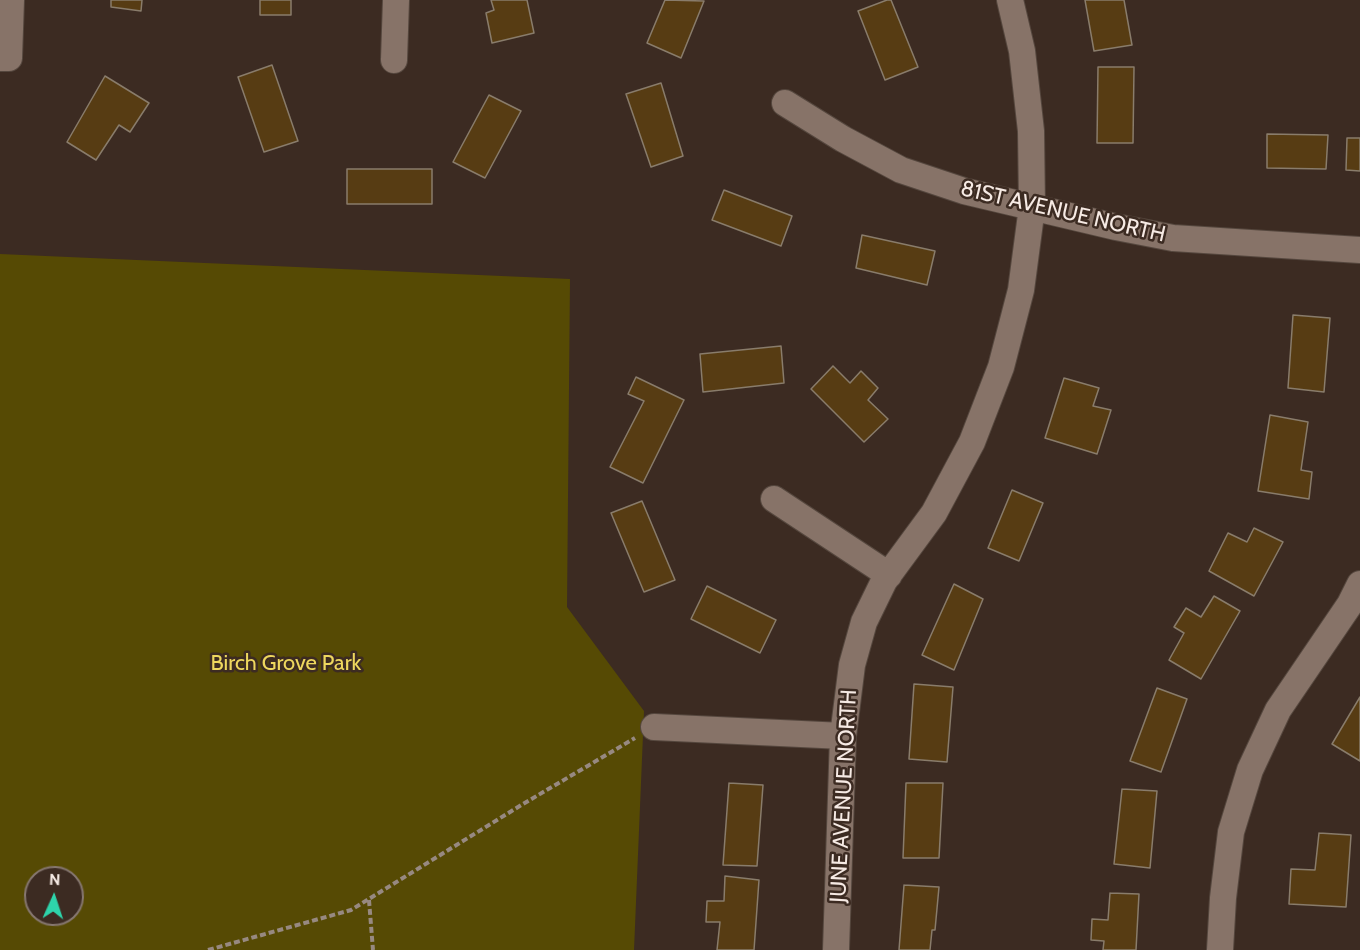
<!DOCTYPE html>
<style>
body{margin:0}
#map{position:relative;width:1360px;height:950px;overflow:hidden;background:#3c2b22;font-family:Cabin,sans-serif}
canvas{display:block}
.north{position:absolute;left:24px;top:866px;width:60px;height:60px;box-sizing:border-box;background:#3c2b22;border:2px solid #867770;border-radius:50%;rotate:3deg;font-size:16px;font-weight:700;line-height:24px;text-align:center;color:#f6eae4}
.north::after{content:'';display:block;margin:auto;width:21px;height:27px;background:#2ed4ab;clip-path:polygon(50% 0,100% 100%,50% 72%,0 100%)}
</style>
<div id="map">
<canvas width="1360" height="950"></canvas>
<div class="north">N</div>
</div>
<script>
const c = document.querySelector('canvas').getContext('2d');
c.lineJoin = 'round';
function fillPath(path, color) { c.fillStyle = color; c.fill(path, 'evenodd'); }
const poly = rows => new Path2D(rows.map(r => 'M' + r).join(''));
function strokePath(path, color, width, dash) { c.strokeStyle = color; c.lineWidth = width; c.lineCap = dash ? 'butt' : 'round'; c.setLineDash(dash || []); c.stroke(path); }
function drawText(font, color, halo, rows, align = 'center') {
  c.font = font + ' Cabin,sans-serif'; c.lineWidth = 5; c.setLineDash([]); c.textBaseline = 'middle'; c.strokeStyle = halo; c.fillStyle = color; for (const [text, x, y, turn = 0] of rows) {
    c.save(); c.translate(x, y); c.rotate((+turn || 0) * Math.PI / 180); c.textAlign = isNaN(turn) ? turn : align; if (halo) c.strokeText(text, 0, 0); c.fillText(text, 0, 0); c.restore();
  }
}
const green = poly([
 [0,254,570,279,567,607,644,711,634,950,0,950],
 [36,878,72,878,72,914,36,914]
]);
const building = poly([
 [111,0,142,0,141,11,111,7,111,0],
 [260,0,291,0,291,15,260,15,260,0],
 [491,0,527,0,534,33,492,43,486,13,494,10,491,0],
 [665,0,704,1,681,58,647,43,665,0],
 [887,0,891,0,918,67,885,80,858,11,887,0],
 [1085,0,1124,0,1132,45,1094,51,1085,0],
 [272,65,298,141,264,152,238,77,272,65],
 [1098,67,1134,67,1133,143,1097,143,1098,67],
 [105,76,149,103,130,132,119,125,96,160,67,142,105,76],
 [661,83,683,156,651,167,626,94,661,83],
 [489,95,521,111,485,178,453,162,489,95],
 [1267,134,1328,135,1326,169,1267,168,1267,134],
 [1347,138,1360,138,1360,171,1346,170,1347,138],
 [347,169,432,169,432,204,347,204,347,169],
 [724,190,792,216,781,246,712,220,724,190],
 [862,235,935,251,927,285,856,268,862,235],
 [1293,315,1330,318,1324,392,1288,388,1293,315],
 [781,346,784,383,703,392,700,354,781,346],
 [833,366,850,383,861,371,878,388,868,400,888,419,864,442,811,389,833,366],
 [636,377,684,400,643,483,610,467,644,401,628,394,636,377],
 [1064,378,1099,388,1093,406,1111,410,1097,454,1045,438,1064,378],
 [1270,415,1308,422,1301,470,1312,472,1309,499,1258,491,1270,415],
 [1012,490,1043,503,1019,561,988,548,1012,490],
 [642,501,675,580,644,592,611,513,642,501],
 [1254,528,1283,542,1254,596,1209,571,1228,533,1247,542,1254,528],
 [954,584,983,599,954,670,922,655,954,584],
 [707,586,776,620,760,653,691,619,707,586],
 [1214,596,1240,611,1201,679,1169,660,1184,633,1174,627,1186,608,1201,617,1214,596],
 [914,684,953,687,947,762,909,759,914,684],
 [1157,688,1187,699,1161,772,1130,761,1157,688],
 [1360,697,1360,761,1332,744,1360,697],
 [729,783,763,785,757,866,723,865,729,783],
 [906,783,943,783,939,858,903,858,906,783],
 [1122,789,1157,791,1150,868,1114,864,1122,789],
 [1319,833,1351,835,1346,907,1289,904,1291,869,1315,870,1319,833],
 [725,876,759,880,754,950,717,950,720,922,706,922,707,901,724,901,725,876],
 [904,885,939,887,935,930,932,930,930,950,899,950,904,885],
 [1110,893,1139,894,1136,950,1103,950,1104,941,1091,940,1092,919,1108,920,1110,893]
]);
const path = poly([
 [369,900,373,950],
 [208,950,351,910,523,804,635,738]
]);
const street = poly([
 [0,58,9,58,11,0],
 [394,60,396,0],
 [785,103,843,139,901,170,964,191,1116,227,1173,238,1360,250],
 [774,499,889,575],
 [654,727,843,736],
 [836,950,843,736,852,665,864,622,884,581,934,513,972,442,1001,367,1021,290,1032,207,1031,131,1022,51,1010,0],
 [1220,950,1223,898,1231,832,1250,770,1278,710,1350,604,1360,584]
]);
const streetNames = [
 ["81ST AVENUE NORTH",1063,212,13],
 ["JUNE AVENUE NORTH",844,796,-87]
];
const parkNames = [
 ["Birch Grove Park",286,664]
];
fillPath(green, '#564a04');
fillPath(building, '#573c13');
strokePath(building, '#897c6b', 1.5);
strokePath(street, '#55473e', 28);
strokePath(path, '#978981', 4, [6, 3]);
strokePath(street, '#877368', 26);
drawText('22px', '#f6eae4', '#3c2b22', streetNames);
drawText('22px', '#eed75e', '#3c2b22', parkNames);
</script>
